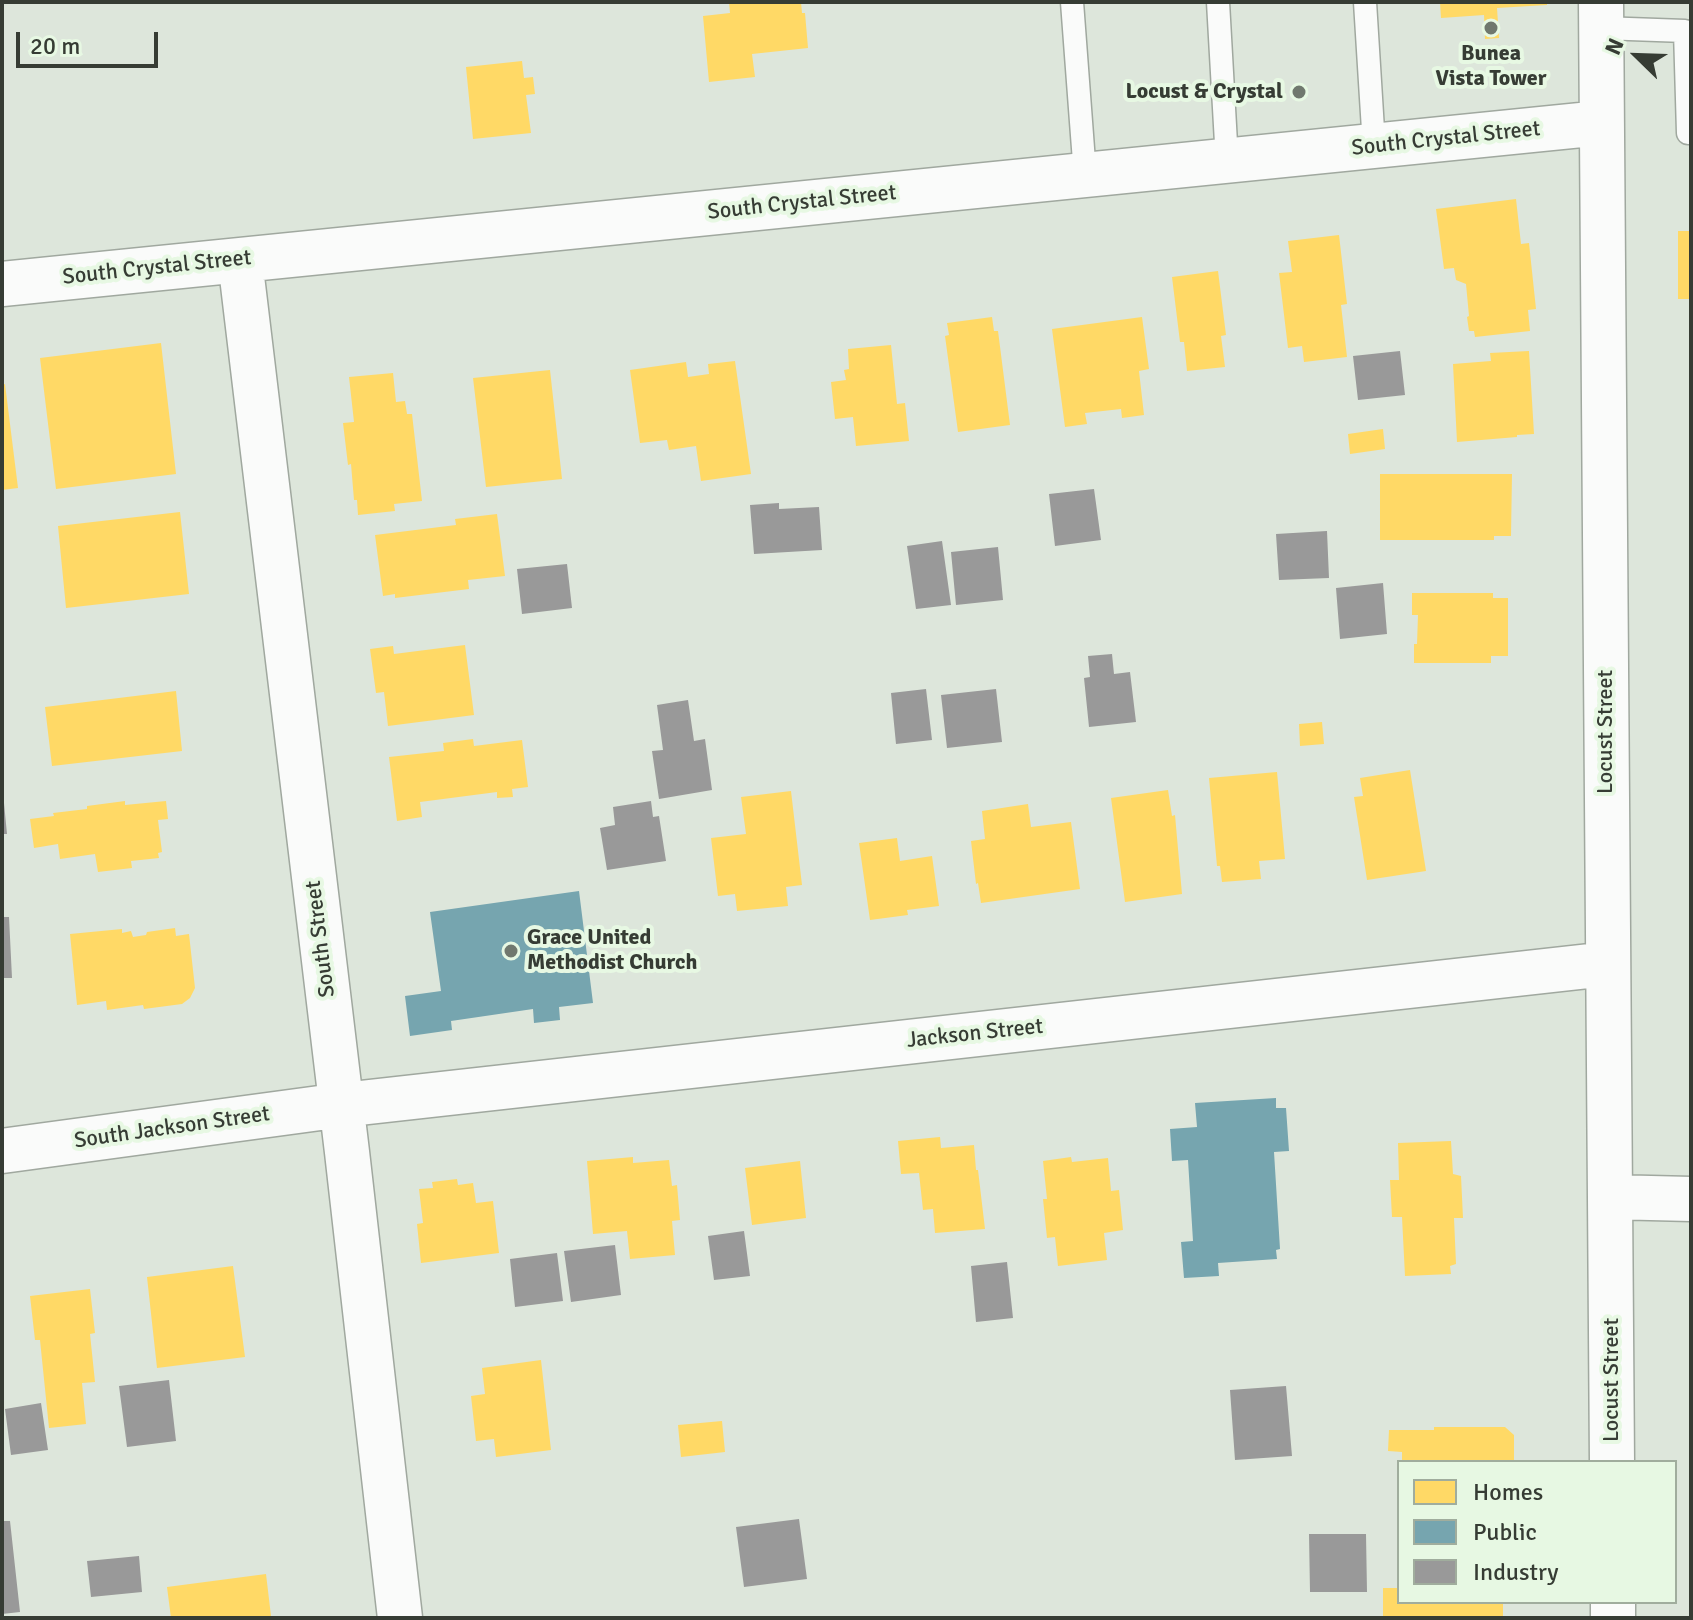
<!DOCTYPE html>
<style>
body{margin:0}
#map{position:relative;width:1693px;height:1620px;overflow:hidden;background:#dde6db;font-family:Signika,sans-serif}
canvas{display:block}
.frame{position:absolute;inset:0;border:4px solid #363c34;pointer-events:none}
.legend{position:absolute;left:1397px;top:1460px;width:280px;height:144px;box-sizing:border-box;background:#e7f8e3;border:2px solid #a0ad9d;margin:0;padding:10px 14px;list-style:none;font-size:24px;color:#363c34}
.legend li{display:flex;align-items:center;gap:16px;height:40px}
.legend b{width:40px;border:2px solid #a0ad9d}
.north{position:absolute;left:1597px;top:16px;width:80px;height:80px;-webkit-text-stroke:6px #e7f8e3;paint-order:stroke;rotate:293deg;font-size:22px;font-weight:700;line-height:32px;text-align:center;color:#363c34}
.north::after{content:'';display:block;margin:auto;width:28px;height:36px;background:#363c34;clip-path:polygon(50% 0,100% 100%,50% 72%,0 100%)}
.scale{position:absolute;left:16px;top:32px;width:142px;height:36px;box-sizing:border-box;border:4px solid #363c34;border-top:0;padding-left:10px;font-size:24px;line-height:28px;white-space:nowrap;color:#363c34;-webkit-text-stroke:6px #e7f8e3;paint-order:stroke}
</style>
<div id="map">
<canvas width="1693" height="1620"></canvas>
<div class="frame"></div>
<ul class="legend">
<li><b style="height:22px;background:#ffd966"></b>Homes</li>
<li><b style="height:22px;background:#76a5af"></b>Public</li>
<li><b style="height:22px;background:#999"></b>Industry</li>
</ul>
<div class="north">N</div>
<div class="scale">20 m</div>
</div>
<script>
const c = document.querySelector('canvas').getContext('2d');
c.lineJoin = 'round';
function fillPath(path, color) { c.fillStyle = color; c.fill(path, 'evenodd'); }
const poly = rows => new Path2D(rows.map(r => 'M' + r).join(''));
function strokePath(path, color, width, dash) { c.strokeStyle = color; c.lineWidth = width; c.lineCap = dash ? 'butt' : 'round'; c.setLineDash(dash || []); c.stroke(path); }
function drawText(font, color, halo, rows, align = 'center') {
  c.font = font + ' Signika,sans-serif'; c.lineWidth = 8; c.setLineDash([]); c.textBaseline = 'middle'; c.strokeStyle = halo; c.fillStyle = color; for (const [text, x, y, turn = 0] of rows) {
    c.save(); c.translate(x, y); c.rotate((+turn || 0) * Math.PI / 180); c.textAlign = isNaN(turn) ? turn : align; if (halo) c.strokeText(text, 0, 0); c.fillText(text, 0, 0); c.restore();
  }
}
const homes = poly([
 [729,2,801,2,802,13,805,13,808,48,752,54,755,77,709,82,703,16,730,13],
 [1440,2,1547,2,1547,5,1497,8,1499,38,1485,39,1484,15,1441,18],
 [522,61,524,78,533,77,535,94,526,95,531,133,473,139,466,67],
 [1516,199,1521,244,1529,243,1536,309,1528,310,1530,331,1475,337,1474,331,1469,331,1467,317,1469,316,1466,284,1456,280,1454,268,1444,269,1436,209],
 [1678,231,1691,231,1691,299,1678,299],
 [1339,235,1347,304,1341,305,1347,357,1304,362,1302,346,1288,348,1279,273,1292,272,1288,241],
 [1218,271,1226,335,1221,336,1225,367,1187,371,1184,342,1180,342,1172,277],
 [992,317,994,331,998,331,1010,425,958,432,945,336,949,335,947,323],
 [1142,317,1149,369,1139,371,1144,415,1122,418,1121,409,1085,413,1087,424,1065,427,1052,329],
 [161,343,176,474,56,489,40,358],
 [891,345,897,404,905,403,909,441,856,446,853,417,835,419,831,382,846,380,844,370,849,369,848,349],
 [1529,351,1534,434,1517,435,1517,437,1457,442,1453,364,1491,361,1490,353],
 [735,361,751,474,701,481,696,446,669,450,667,440,640,443,630,370,686,362,688,377,709,374,708,364],
 [550,370,562,479,486,487,473,378],
 [393,373,396,402,405,401,407,414,412,414,422,501,394,504,395,511,358,515,357,500,354,500,351,464,348,465,343,423,354,422,349,377],
 [5,384,18,488,2,490,2,385],
 [1383,429,1385,449,1350,454,1348,434],
 [1380,474,1512,474,1511,536,1494,536,1494,540,1380,540],
 [180,512,189,594,66,608,58,526],
 [497,514,505,576,468,580,469,589,395,598,395,594,383,596,375,535,456,525,455,519],
 [1412,593,1493,593,1493,598,1508,598,1508,656,1491,656,1491,663,1414,663,1414,644,1417,644,1418,615,1412,615],
 [465,645,474,715,388,726,384,692,376,693,370,649,393,646,394,654],
 [176,691,182,751,52,766,45,707],
 [1322,722,1324,744,1300,746,1299,724],
 [473,739,474,746,522,740,528,787,512,789,513,797,497,798,497,792,420,802,422,817,397,821,389,757,444,751,443,743],
 [1410,770,1426,871,1367,880,1354,797,1363,796,1360,778],
 [1277,772,1285,859,1259,861,1261,879,1222,882,1220,866,1217,866,1209,778],
 [1168,790,1172,816,1175,815,1182,894,1125,902,1111,798],
 [791,791,802,885,786,887,788,906,737,911,735,894,718,896,711,838,746,834,741,797],
 [125,801,125,805,166,801,168,819,158,820,162,852,158,853,159,858,131,861,132,868,98,872,95,854,60,859,58,844,34,848,30,819,54,816,53,813,87,809,87,806],
 [1028,804,1031,827,1071,822,1080,889,981,903,978,883,976,884,971,841,985,839,982,811],
 [897,838,900,861,932,856,939,906,907,910,908,915,870,920,859,843],
 [175,928,176,936,189,934,195,988,190,998,182,1004,144,1009,143,1005,107,1010,106,1001,77,1005,70,934,122,929,122,933,131,931,133,937,146,935,147,932],
 [940,1137,941,1148,974,1145,976,1170,978,1170,985,1229,935,1233,933,1209,923,1210,919,1173,901,1174,898,1141],
 [1451,1141,1453,1174,1461,1176,1463,1218,1454,1218,1456,1264,1450,1266,1451,1274,1405,1276,1402,1217,1392,1217,1390,1180,1399,1180,1398,1143],
 [633,1157,633,1163,669,1160,672,1186,677,1185,680,1220,672,1221,675,1255,630,1259,627,1231,593,1234,587,1161],
 [1071,1157,1072,1162,1108,1158,1111,1191,1119,1190,1123,1230,1104,1233,1107,1260,1058,1266,1055,1237,1047,1238,1043,1199,1047,1199,1043,1161],
 [800,1161,806,1218,752,1225,745,1168],
 [457,1179,458,1185,473,1183,476,1203,493,1201,499,1253,421,1263,417,1224,423,1223,419,1189,433,1188,432,1182],
 [233,1266,245,1357,157,1368,147,1277],
 [90,1289,95,1333,90,1334,95,1382,82,1383,86,1424,49,1428,40,1340,35,1340,30,1296],
 [541,1360,551,1450,496,1457,494,1439,476,1441,471,1396,485,1394,482,1368],
 [722,1421,725,1452,681,1457,678,1425],
 [1434,1427,1505,1427,1514,1435,1514,1462,1402,1462,1402,1452,1388,1451,1389,1430,1434,1430],
 [266,1574,271,1616,256,1618,171,1618,167,1587],
 [1383,1588,1399,1588,1399,1602,1503,1602,1503,1618,1383,1618]
]);
const public = poly([
 [579,891,593,1003,559,1007,560,1020,534,1023,533,1009,451,1021,452,1030,410,1036,405,996,441,991,430,912],
 [1276,1098,1276,1108,1286,1108,1289,1151,1274,1152,1280,1249,1276,1250,1277,1259,1218,1263,1219,1276,1184,1278,1181,1242,1193,1241,1188,1160,1172,1161,1170,1129,1197,1127,1195,1103]
]);
const industry = poly([
 [1400,351,1405,395,1358,400,1353,356],
 [1094,489,1101,540,1055,546,1049,494],
 [779,503,779,509,819,507,822,550,754,554,750,505],
 [1327,531,1329,578,1279,580,1276,534],
 [942,541,951,605,916,609,907,546],
 [998,547,1003,600,956,605,951,552],
 [567,564,572,608,522,614,517,569],
 [1383,583,1387,634,1340,639,1336,588],
 [1112,654,1114,674,1130,672,1136,722,1089,727,1084,678,1090,677,1088,656],
 [926,689,932,740,896,744,891,693],
 [996,689,1002,742,947,748,941,695],
 [688,700,694,741,705,739,712,790,659,799,652,751,663,750,657,705],
 [651,801,653,817,659,816,666,861,607,870,600,828,615,825,613,807],
 [2,803,4,803,7,834,2,834],
 [2,917,9,917,12,978,2,978],
 [744,1231,750,1276,714,1280,708,1236],
 [615,1245,621,1295,571,1302,564,1251],
 [557,1253,563,1301,515,1307,510,1259],
 [1007,1262,1013,1318,976,1322,971,1266],
 [169,1380,176,1441,127,1447,119,1386],
 [1286,1386,1292,1456,1235,1460,1230,1390],
 [41,1403,48,1450,11,1455,5,1409],
 [799,1519,807,1579,744,1587,736,1527],
 [2,1521,10,1521,20,1612,2,1614],
 [1309,1534,1366,1534,1367,1592,1310,1592],
 [139,1556,142,1592,91,1597,87,1561]
]);
const lane = poly([
 [1072,2,1085,175],
 [1218,2,1227,161],
 [1365,2,1374,146],
 [1601,28,1685,31,1688,133,1691,133]
]);
const street = poly([
 [1601,2,1612,1462],
 [240,260,347,1152,400,1618],
 [2,284,1601,123],
 [2,1151,342,1105,1607,964],
 [1610,1197,1691,1199],
 [1613,1602,1613,1618]
]);
const markers = [
 [1491,28,8,"#70786e"],
 [1299,92,8,"#70786e"],
 [511,951,8,"#70786e"]
];
const poiNames = [
 ["Bunea",1491,54],
 ["Vista Tower",1491,79],
 ["Locust & Crystal",1283,92,"right"],
 ["Grace United",527,938,"left"],
 ["Methodist Church",527,963,"left"]
];
const streetNames = [
 ["South Crystal Street",1446,139,-6],
 ["South Crystal Street",802,203,-6],
 ["South Crystal Street",157,268,-6],
 ["Locust Street",1606,732,-90],
 ["South Street",321,939,-97],
 ["Jackson Street",975,1034,-6],
 ["South Jackson Street",172,1128,-8],
 ["Locust Street",1612,1380,-90]
];
fillPath(homes, '#ffd966');
fillPath(public, '#76a5af');
fillPath(industry, '#999');
strokePath(lane, '#a0a89f', 25);
strokePath(street, '#a0a89f', 47);
strokePath(lane, '#fafbfa', 22);
strokePath(street, '#fafbfa', 44);
for (const [x, y, r, color] of markers) { const dot = new Path2D(); dot.arc(x, y, r, 0, 2 * Math.PI); c.fillStyle = color; c.fill(dot); strokePath(dot, '#e7f8e3', 3); }
drawText('bold 22px', '#363c34', '#e7f8e3', poiNames);
drawText('22px', '#363c34', '#e7f8e3', streetNames);
</script>
